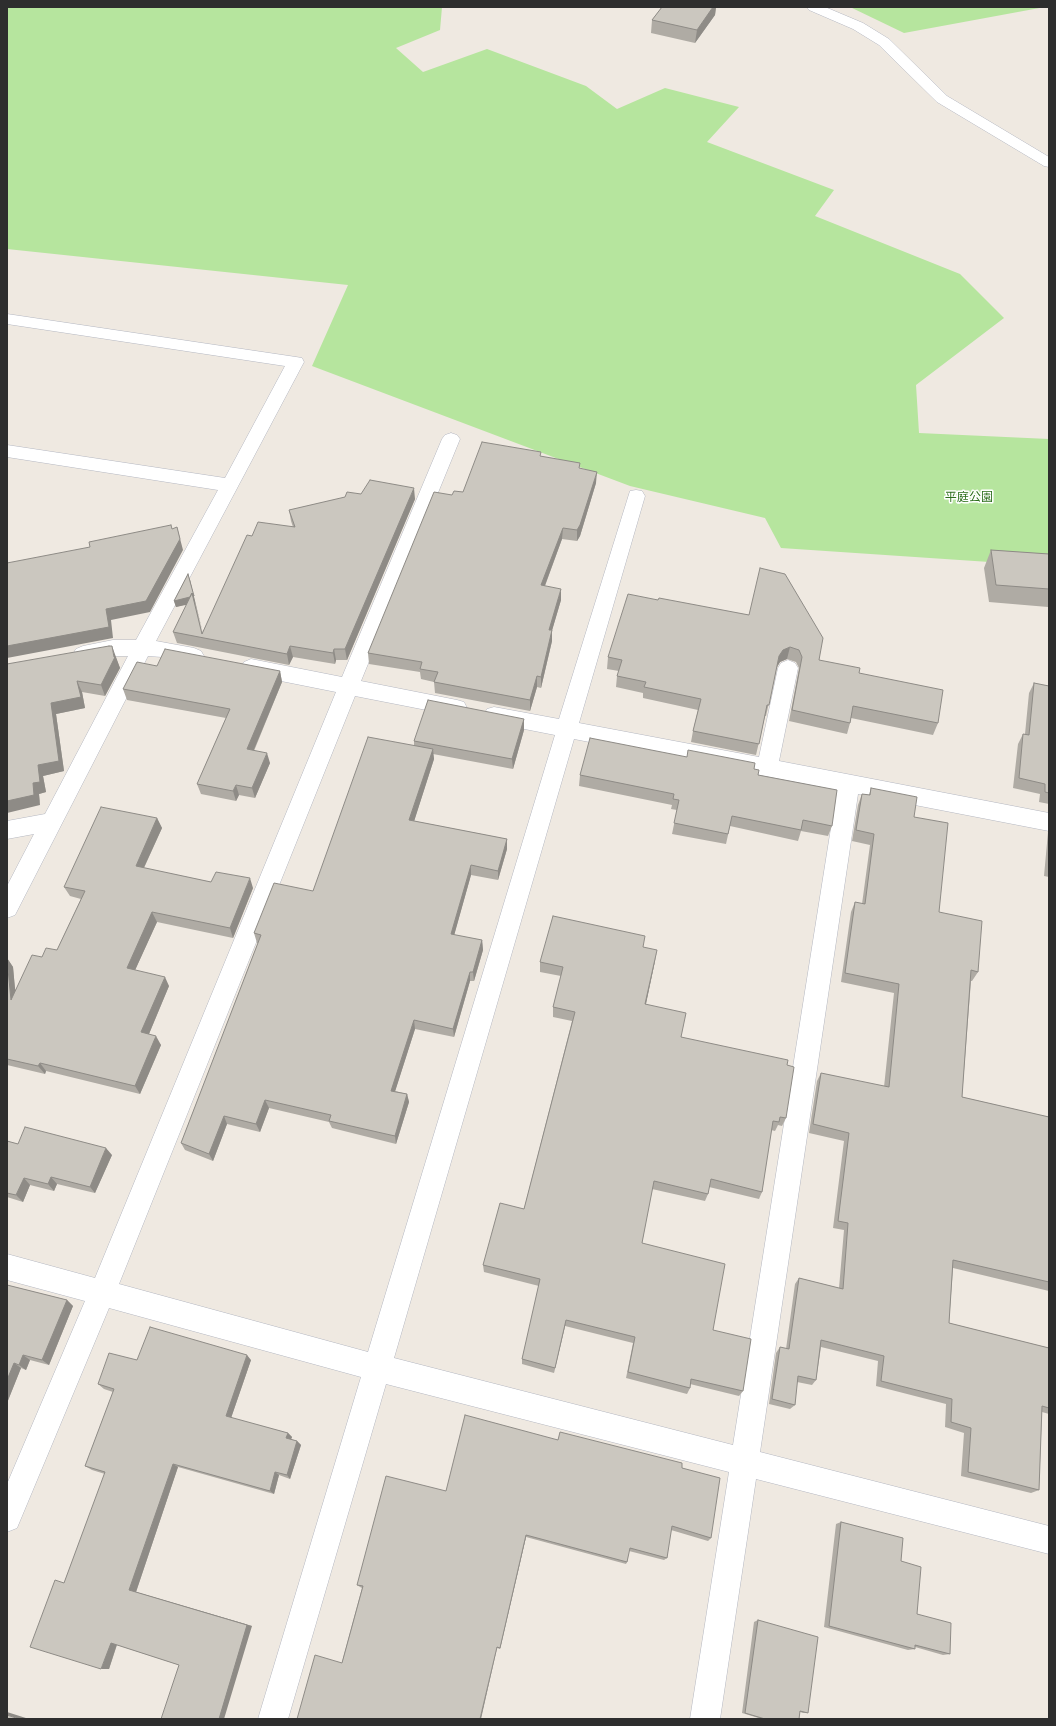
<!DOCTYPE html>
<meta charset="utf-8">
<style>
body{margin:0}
#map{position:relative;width:1056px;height:1726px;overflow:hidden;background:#efe9e1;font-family:Helvetica,sans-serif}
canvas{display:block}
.frame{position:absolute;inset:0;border:8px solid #2e2e2e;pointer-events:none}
</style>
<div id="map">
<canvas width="1056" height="1726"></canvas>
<div class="frame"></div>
</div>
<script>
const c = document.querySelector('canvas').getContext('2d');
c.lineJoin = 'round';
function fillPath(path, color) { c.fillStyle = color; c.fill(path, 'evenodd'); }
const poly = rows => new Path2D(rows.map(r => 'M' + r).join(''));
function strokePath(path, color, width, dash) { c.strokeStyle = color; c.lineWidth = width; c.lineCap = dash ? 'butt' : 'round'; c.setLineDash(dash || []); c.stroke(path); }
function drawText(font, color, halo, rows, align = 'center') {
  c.font = font + ' Helvetica,"Noto Sans JP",sans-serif'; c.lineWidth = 3; c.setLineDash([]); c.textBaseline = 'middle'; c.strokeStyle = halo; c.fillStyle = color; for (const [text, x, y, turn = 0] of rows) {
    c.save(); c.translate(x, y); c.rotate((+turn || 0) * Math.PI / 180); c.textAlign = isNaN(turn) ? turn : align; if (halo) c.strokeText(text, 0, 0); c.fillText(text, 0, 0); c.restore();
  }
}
const green = poly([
 [7,7,442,7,440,30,396,48,423,72,487,49,586,86,617,109,665,88,739,107,707,142,834,190,815,216,960,274,1004,318,916,385,919,433,1049,439,1049,566,781,548,765,518,630,486,312,366,348,285,7,249],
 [850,7,1045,7,904,33]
]);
const street = poly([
 [7,314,296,357,302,358,304,362,156,641,194,648,201,651,204,656,201,661,194,664,162,657,148,656,15,915,7,918,7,886,34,834,7,839,7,821,45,814,128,656,113,656,83,662,76,659,73,654,76,649,83,646,113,640,136,640,218,490,7,457,7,445,225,478,285,366,7,324,7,314],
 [451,433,457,435,460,439,361,681,457,700,464,702,467,708,464,714,457,716,355,696,119,1284,368,1352,555,735,494,723,487,721,484,715,487,709,494,707,559,719,630,491,636,490,642,491,645,496,579,723,759,757,778,668,781,663,788,660,795,663,798,668,779,761,1049,813,1049,831,858,794,760,1452,1049,1526,1049,1554,756,1479,720,1719,690,1719,729,1472,386,1384,288,1719,258,1719,361,1377,109,1308,17,1528,7,1532,7,1484,85,1301,7,1280,7,1254,95,1278,336,692,251,675,244,672,241,667,244,662,251,659,342,677,442,439,445,435,451,433],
 [574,739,837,790,733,1445,394,1358,574,739]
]);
const secondary = poly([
 [807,7,825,7,863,23,889,39,947,96,1049,157,1049,167,1044,166,937,102,879,45,853,29,809,10,807,7]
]);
const wall = poly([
 [662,7,716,7,715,15,695,43,651,33,652,20],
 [541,456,580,469,596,483,580,536,577,541,562,539,545,586,561,600,552,630,552,641,541,688,537,687,530,711,435,693,434,682,421,679,420,672,369,664,368,653,452,495,463,492],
 [361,494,415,499,347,660,336,660,335,664,293,657,289,665,177,643,173,632,187,604,176,607,174,601,190,580,202,633,252,536,293,527,291,521,289,510],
 [991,550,1049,554,1049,604,1048,607,989,602,984,568],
 [658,600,749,615,819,660,859,673,938,723,933,735,851,718,850,723,847,734,789,721,799,668,796,662,787,659,780,662,777,667,766,716,765,716,756,755,691,742,693,731,698,710,643,698,643,693,616,687,617,676,619,671,607,669,608,657],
 [116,658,120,668,105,696,82,692,85,708,56,714,64,771,43,776,46,792,39,794,40,805,7,664],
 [157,666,280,671,282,682,254,751,270,763,255,798,239,795,236,801,201,794,197,784,226,718,127,700,123,689],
 [1034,683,1049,686,1049,804,1039,802,1040,794,1013,788,1018,744,1023,734,1025,734,1029,693],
 [524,719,524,730,513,769,433,754,434,759,414,821,507,839,507,849,498,880,471,875,454,935,482,940,483,950,474,981,470,981,454,1037,415,1029,395,1091,407,1094,409,1102,396,1144,332,1128,329,1122,269,1108,260,1132,227,1124,213,1161,185,1150,181,1143,258,943,257,943,254,933,313,891,414,745,414,741],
 [687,757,754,769,758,775,832,826,828,836,801,831,798,841,730,826,726,844,672,834,677,810,671,809,672,805,579,786,580,775],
 [871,788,914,817,939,912,978,972,972,981,971,981,962,1097,1049,1117,1049,1291,953,1268,949,1323,1049,1348,1049,1414,1042,1412,1039,1490,1031,1493,961,1476,964,1433,945,1427,946,1404,876,1386,878,1361,821,1347,816,1380,812,1385,797,1382,795,1405,790,1409,769,1404,776,1353,780,1347,786,1349,795,1284,799,1278,839,1288,844,1230,833,1228,844,1141,809,1133,817,1081,821,1073,884,1087,894,993,841,982,851,912,855,902,862,904,870,845,852,841,858,805,862,794,869,795],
 [157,818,162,828,144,868,211,882,253,888,233,938,157,922,135,970,169,986,149,1034,161,1045,140,1094,46,1071,45,1074,7,1065,7,958,13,967,15,990,42,957,57,950,81,899,70,896,64,887],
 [1049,830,1049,877,1044,876,1048,832],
 [643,948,655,961,646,1004,681,1037,787,1065,786,1118,782,1126,778,1125,775,1131,771,1130,762,1192,759,1199,709,1187,708,1194,705,1201,652,1189,642,1243,713,1330,743,1391,739,1396,690,1384,690,1388,687,1394,626,1378,633,1343,565,1326,554,1373,522,1364,522,1359,539,1286,484,1272,483,1265,524,1209,572,1021,553,1017,553,1007,561,976,540,972,540,962],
 [7,1141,18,1144,112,1155,95,1193,57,1184,54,1191,30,1185,23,1202,7,1197],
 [7,1285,67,1300,73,1306,49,1365,30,1360,26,1370,21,1368,7,1403],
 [137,1360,251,1360,231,1418,288,1433,292,1437,291,1439,297,1441,301,1445,290,1479,279,1475,274,1494,178,1467,136,1592,252,1626,179,1665,117,1645,109,1669,64,1583,105,1474,92,1470,85,1466,113,1392,104,1389,98,1384],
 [558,1440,682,1468,711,1538,708,1541,671,1530,667,1558,664,1560,629,1551,627,1562,626,1564,526,1537,500,1649,497,1648,342,1662,362,1588,360,1587,357,1585,446,1491],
 [841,1522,901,1561,917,1614,950,1654,943,1655,915,1647,915,1649,908,1650,824,1627,836,1524],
 [758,1620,808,1713,803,1713,800,1712,799,1719,762,1719,742,1713,754,1622]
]);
const shadedWall = poly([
 [713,7,716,7,715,15,695,43,697,30],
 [597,472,596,483,580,536,577,541,577,530],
 [414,488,415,499,347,660,345,649],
 [177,527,183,550,150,612,111,620,113,638,7,658,7,646,106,609],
 [563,528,562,539,541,596,541,585],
 [188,574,190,580,204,638,195,603,176,607,174,601],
 [561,589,561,600,549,641,549,630],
 [552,630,552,641,541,688,541,677],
 [112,646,120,668,105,696,101,685,114,657],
 [290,646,293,657,289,665,287,654],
 [790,647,787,659,780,662,777,667,779,656,783,650],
 [334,649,336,660,335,664,333,653],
 [280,671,282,682,250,759,247,749],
 [537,676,537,687,530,711,530,700],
 [77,681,82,692,85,708,56,714,64,771,43,776,46,792,39,794,40,805,7,813,7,801,33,783,38,765,51,703],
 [524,719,524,730,513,769,512,759],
 [433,749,434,759,411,831,409,820],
 [267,753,270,763,255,798,252,788],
 [236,785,239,795,236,801,233,791],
 [157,818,162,828,140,876,136,866],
 [507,839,507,849,498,880,498,871],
 [471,865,471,875,452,943,451,934],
 [250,878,253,888,233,938,230,928],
 [152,912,157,922,132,977,127,968],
 [482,940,483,950,474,981,473,972],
 [657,950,655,961,644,1013,645,1004],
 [7,958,13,967,17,1009,11,1000],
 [470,972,470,981,454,1037,453,1029],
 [165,977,169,986,146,1041,141,1032],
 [414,1020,415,1029,393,1098,391,1091],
 [156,1036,161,1045,140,1094,135,1086],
 [40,1063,46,1071,45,1074,38,1066],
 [407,1094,409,1102,396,1144,395,1136],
 [265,1100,269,1108,260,1132,256,1124],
 [224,1116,227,1124,213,1161,209,1154],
 [106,1148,112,1155,95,1193,90,1187],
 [51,1177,57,1184,54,1191,48,1184],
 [24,1178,30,1185,23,1202,16,1195],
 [67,1300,73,1306,49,1365,42,1360],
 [566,1320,565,1326,554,1373,555,1368],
 [23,1355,30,1360,26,1370,19,1365],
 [247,1355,251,1360,230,1421,226,1416],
 [14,1363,21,1368,7,1403,7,1380],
 [288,1433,292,1437,290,1442,286,1438],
 [297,1441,301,1445,290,1479,287,1475],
 [173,1464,178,1467,136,1592,252,1626,224,1719,219,1719,129,1590],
 [275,1472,279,1475,274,1494,270,1491],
 [526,1535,526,1537,500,1649,500,1648],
 [111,1643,117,1644,109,1669,101,1669],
 [497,1647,497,1648,481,1719,480,1719],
 [7,1712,29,1719,19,1719,7,1715]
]);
const building = poly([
 [662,7,713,7,697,30,652,20,662,7],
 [482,442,541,452,540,456,580,463,579,468,597,472,580,525,577,530,563,528,541,585,561,589,549,630,552,630,541,677,537,676,530,700,434,682,438,672,420,669,422,662,368,653,434,492,452,495,454,491,463,492,482,442],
 [370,480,414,488,345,649,334,649,333,653,290,646,287,654,173,632,192,593,202,634,247,535,252,536,258,522,295,527,289,510,345,497,347,492,361,494,370,480],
 [171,525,172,529,177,527,180,539,146,601,106,609,109,627,7,646,7,563,90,547,89,542,171,525],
 [991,550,1049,554,1049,589,996,585,991,550],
 [760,568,785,574,823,638,819,660,860,668,859,673,943,690,938,723,853,706,850,723,792,710,802,657,799,650,790,647,783,650,779,656,769,705,767,705,759,744,693,731,701,699,644,687,646,682,617,676,622,660,608,657,628,594,658,600,659,598,749,615,760,568],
 [188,574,194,596,192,593,190,597,174,601,188,574],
 [109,646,112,646,114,657,115,657,101,685,77,681,81,697,51,703,59,761,38,765,40,782,33,783,34,795,7,801,7,664,109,646],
 [165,649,280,671,247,749,267,753,252,788,236,785,233,791,197,784,230,709,123,689,137,662,157,666,165,649],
 [1034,683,1049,686,1049,793,1045,792,1045,784,1019,778,1023,734,1029,735,1034,683],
 [428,700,524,719,512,759,414,741,428,700],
 [368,737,433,749,409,820,507,839,498,871,471,865,451,934,482,940,473,972,470,972,453,1029,414,1020,391,1091,407,1094,395,1136,329,1121,331,1115,265,1100,256,1124,224,1116,209,1154,181,1143,261,935,254,933,274,883,313,891,368,737],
 [590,738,687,757,688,750,755,763,754,769,759,770,758,775,837,790,832,826,803,820,801,830,732,816,728,834,674,823,679,800,673,799,674,794,580,775,590,738],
 [871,788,917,797,914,817,948,823,939,912,982,921,978,972,971,970,962,1097,1049,1117,1049,1282,953,1260,949,1323,1049,1348,1049,1408,1042,1406,1039,1490,968,1472,971,1428,951,1422,952,1399,881,1381,884,1356,821,1340,816,1380,798,1376,795,1405,772,1399,780,1347,789,1349,799,1278,843,1289,848,1223,838,1221,849,1133,813,1124,821,1073,889,1087,899,984,845,973,855,902,865,904,874,834,856,830,862,794,870,795,871,788],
 [101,807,157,818,136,866,211,882,216,872,250,878,230,928,152,912,127,968,165,977,141,1032,156,1036,135,1086,40,1063,38,1066,7,1059,7,959,11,1000,32,955,42,957,46,948,57,950,85,891,64,887,101,807],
 [553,916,645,936,643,947,657,950,645,1004,686,1013,681,1037,788,1060,787,1065,794,1067,786,1118,780,1117,779,1122,773,1121,762,1192,711,1179,708,1194,654,1181,642,1243,725,1264,713,1330,751,1339,743,1391,691,1379,690,1388,628,1372,635,1337,566,1320,555,1368,522,1359,540,1279,483,1265,500,1203,524,1209,575,1012,553,1007,563,967,540,962,553,916],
 [25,1127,106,1148,90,1187,51,1177,48,1184,24,1178,16,1195,7,1193,7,1141,18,1144,25,1127],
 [7,1285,67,1300,42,1360,23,1355,19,1365,14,1363,7,1380,7,1285],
 [150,1327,247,1355,226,1416,288,1433,286,1438,297,1441,287,1475,275,1472,270,1491,173,1464,129,1590,247,1625,219,1719,161,1719,179,1665,111,1643,101,1669,30,1647,55,1580,64,1583,105,1472,85,1466,114,1389,98,1384,109,1353,137,1360,150,1327],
 [465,1415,558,1440,560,1432,682,1463,682,1468,720,1478,711,1538,672,1526,667,1558,630,1548,627,1562,526,1535,500,1648,497,1647,480,1719,297,1719,315,1655,342,1663,363,1586,357,1585,386,1476,446,1491,465,1415],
 [841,1522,903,1538,901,1561,921,1567,917,1614,951,1623,950,1654,915,1645,915,1649,829,1626,841,1522],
 [758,1620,818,1637,808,1713,800,1711,799,1719,765,1719,745,1713,758,1620],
 [7,1715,19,1719,7,1719,7,1715]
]);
const parkNames = [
 ["平庭公園",969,498]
];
fillPath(green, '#b6e59e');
strokePath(street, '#b4b7c1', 1);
strokePath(secondary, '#b4b7c1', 1);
fillPath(street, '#fff');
fillPath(secondary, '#fff');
fillPath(wall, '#afaba4');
fillPath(shadedWall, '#8e8b86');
fillPath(building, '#cbc7bf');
strokePath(building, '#8e8b86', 1);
drawText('12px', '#2c6e1b', '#fff', parkNames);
</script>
